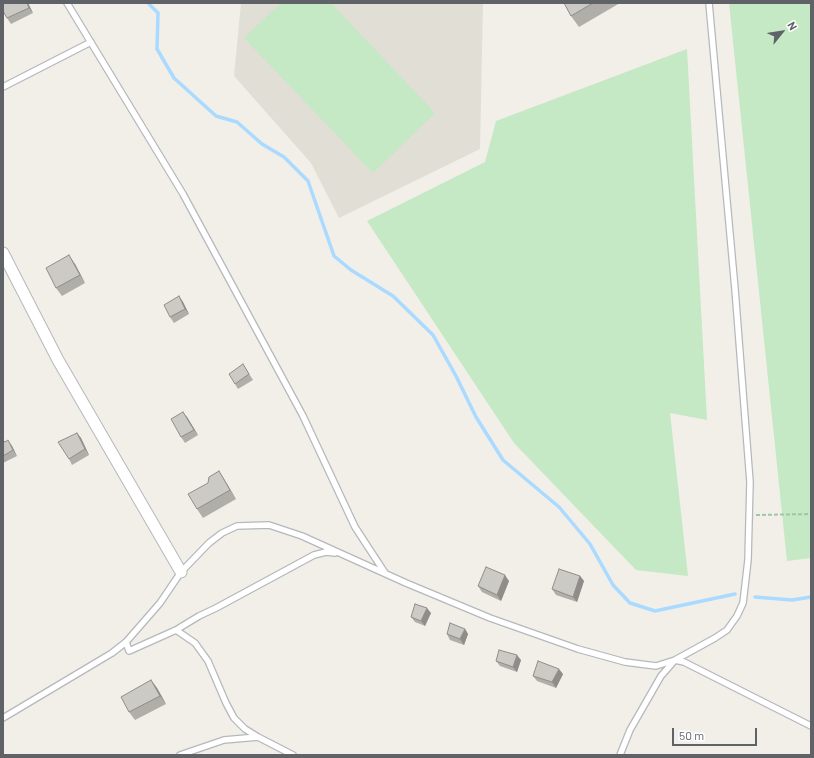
<!DOCTYPE html>
<style>
body{margin:0}
#map{position:relative;width:814px;height:758px;overflow:hidden;background:#f1efe8;font-family:Barlow,sans-serif}
canvas{display:block}
.frame{position:absolute;inset:0;border:4px solid #5f6368;pointer-events:none}
.north{position:absolute;left:762px;top:12px;width:40px;height:40px;-webkit-text-stroke:3px #fff;paint-order:stroke;rotate:60deg;font-size:11px;font-weight:700;line-height:16px;text-align:center;color:#5f6368}
.north::after{content:'';display:block;margin:auto;width:14px;height:18px;background:#5f6368;clip-path:polygon(50% 0,100% 100%,50% 72%,0 100%)}
.scale{position:absolute;left:672px;top:728px;width:85px;height:18px;box-sizing:border-box;border:2px solid #5f6368;border-top:0;padding-left:5px;font-size:12px;line-height:14px;white-space:nowrap;color:#5f6368;-webkit-text-stroke:3px #fff;paint-order:stroke}
</style>
<div id="map">
<canvas width="814" height="758"></canvas>
<div class="frame"></div>
<div class="north">N</div>
<div class="scale">50 m</div>
</div>
<script>
const c = document.querySelector('canvas').getContext('2d');
c.lineJoin = 'round';
function fillPath(path, color) { c.fillStyle = color; c.fill(path, 'evenodd'); }
const poly = rows => new Path2D(rows.map(r => 'M' + r).join(''));
function strokePath(path, color, width, dash) { c.strokeStyle = color; c.lineWidth = width; c.lineCap = dash ? 'butt' : 'round'; c.setLineDash(dash || []); c.stroke(path); }
const education = poly([
 [241,3,483,3,480,149,339,218,311,163,234,76]
]);
const green = poly([
 [281,3,331,3,435,113,373,173,244,38],
 [729,3,811,3,811,558,787,561],
 [687,49,707,420,670,413,688,576,636,570,514,443,367,221,485,162,496,121]
]);
const stream = poly([
 [148,3,158,13,157,49,174,78,216,116,237,122,262,144,284,157,308,181,334,256,351,270,393,296,433,335,456,376,476,417,503,460,559,507,590,544,613,585,630,603,655,611,735,594],
 [755,597,792,600,811,597]
]);
const path = poly([
 [756,515,811,514]
]);
const service = poly([
 [67,3,183,194,303,416,355,527,385,573],
 [3,87,91,42],
 [176,630,199,616,216,608,314,555,326,552,335,553],
 [126,642,129,651,176,630,195,643,208,661,226,703,234,718,245,729,258,737,293,755],
 [3,718,112,653,126,642,160,603,181,572,209,543,222,533,237,526,269,525,302,536,406,583,490,618,578,649,625,662,656,666,675,660,684,662,811,726],
 [180,755,224,740,258,737],
 [620,755,630,730,661,676,675,660,715,638,727,630,737,616,743,603,748,560,750,482,735,289,709,3]
]);
const minor = poly([
 [3,253,58,360,181,572]
]);
const wall = poly([
 [28,3,33,13,11,24,7,18],
 [564,3,620,3,579,27,571,16],
 [75,264,85,283,62,296,56,288],
 [179,296,183,302,189,314,174,323,170,317],
 [243,364,253,380,238,389,235,384],
 [187,417,198,435,185,443,181,437],
 [77,433,81,438,89,455,72,465,69,459],
 [3,439,5,442,12,446,17,456,3,463],
 [219,471,224,479,236,499,203,518,197,509],
 [580,576,584,581,577,602,556,595,552,589],
 [509,581,501,601,482,592,478,586],
 [431,613,425,626,415,622,411,617],
 [465,629,468,634,464,645,450,640,447,634],
 [521,660,517,672,500,666,496,661],
 [563,674,556,688,537,681,533,676],
 [151,680,157,688,166,704,135,720,129,712]
]);
const shadedWall = poly([
 [27,3,28,3,33,13,29,8],
 [69,255,75,264,85,283,80,275],
 [179,296,183,302,189,314,185,309],
 [183,412,187,417,198,435,194,430],
 [77,433,81,438,89,455,85,449],
 [8,440,12,446,17,456,13,450],
 [219,471,224,479,236,499,230,490],
 [505,575,509,581,501,601,497,595],
 [580,576,584,581,577,602,573,597],
 [427,608,431,613,425,626,421,621],
 [465,629,468,634,464,645,460,639],
 [517,655,521,660,517,672,513,667],
 [559,669,563,674,556,688,552,682],
 [151,680,157,688,166,704,160,696]
]);
const building = poly([
 [3,3,27,3,29,8,7,18,3,11,3,3],
 [564,3,593,3,571,16,564,3],
 [69,255,80,275,56,288,46,268,69,255],
 [179,296,185,309,170,317,164,305,179,296],
 [243,364,249,374,235,384,229,374,243,364],
 [183,412,194,430,181,437,171,419,183,412],
 [77,433,85,449,69,459,58,442,77,433],
 [3,440,5,442,8,440,13,450,3,456,3,440],
 [219,471,230,490,197,509,188,494,208,483,209,477,219,471],
 [486,567,505,575,497,595,478,586,486,567],
 [559,569,580,576,573,597,552,589,559,569],
 [415,604,427,608,421,621,411,617,415,604],
 [450,623,465,629,460,639,447,634,450,623],
 [499,650,517,655,513,667,496,661,499,650],
 [538,661,559,669,552,682,533,676,538,661],
 [151,680,160,696,129,712,121,697,151,680]
]);
fillPath(education, '#e1ded6');
fillPath(green, '#c5e8c5');
strokePath(stream, '#aadaff', 3.5);
strokePath(service, '#b5b8bc', 8);
strokePath(minor, '#b5b8bc', 13);
strokePath(path, '#9cc7a9', 2, [4, 2]);
strokePath(service, '#fff', 5.5);
strokePath(minor, '#fff', 11);
fillPath(wall, '#afaea9');
fillPath(shadedWall, '#8f8d8a');
fillPath(building, '#cccac5');
strokePath(building, '#8f8d8a', 1);
</script>
